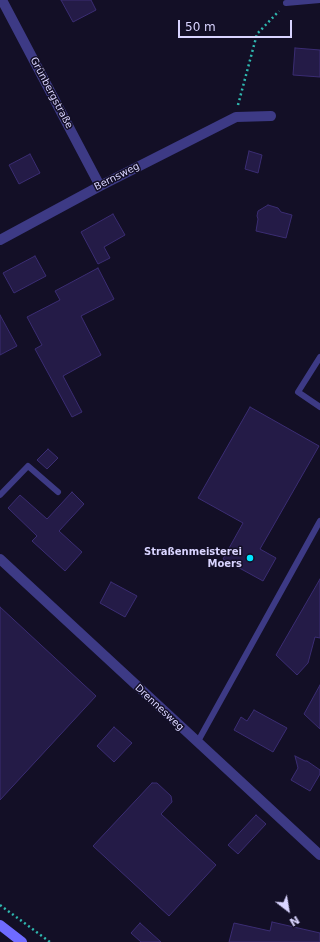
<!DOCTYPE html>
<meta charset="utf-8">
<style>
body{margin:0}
#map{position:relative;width:320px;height:942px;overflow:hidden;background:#130f26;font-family:"DejaVu Sans",sans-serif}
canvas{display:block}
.north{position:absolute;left:268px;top:890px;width:40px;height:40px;-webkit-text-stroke:3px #130f26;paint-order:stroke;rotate:149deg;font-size:11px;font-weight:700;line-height:16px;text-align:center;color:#d9d4ff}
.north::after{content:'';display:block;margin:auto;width:14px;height:18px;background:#d9d4ff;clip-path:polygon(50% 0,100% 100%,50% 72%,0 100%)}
.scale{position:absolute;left:178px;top:20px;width:114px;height:18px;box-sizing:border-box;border:2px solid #d9d4ff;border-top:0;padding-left:5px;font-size:12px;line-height:14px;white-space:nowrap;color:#d9d4ff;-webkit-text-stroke:3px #130f26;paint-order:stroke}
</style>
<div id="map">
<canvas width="320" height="942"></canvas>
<div class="north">N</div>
<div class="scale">50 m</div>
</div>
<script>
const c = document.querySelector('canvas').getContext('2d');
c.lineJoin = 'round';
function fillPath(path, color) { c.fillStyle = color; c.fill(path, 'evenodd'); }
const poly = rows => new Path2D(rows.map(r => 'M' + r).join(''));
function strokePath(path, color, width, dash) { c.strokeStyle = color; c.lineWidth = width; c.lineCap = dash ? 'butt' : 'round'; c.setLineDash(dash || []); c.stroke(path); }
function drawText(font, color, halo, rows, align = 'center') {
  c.font = font + ' "DejaVu Sans",sans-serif'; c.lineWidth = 3; c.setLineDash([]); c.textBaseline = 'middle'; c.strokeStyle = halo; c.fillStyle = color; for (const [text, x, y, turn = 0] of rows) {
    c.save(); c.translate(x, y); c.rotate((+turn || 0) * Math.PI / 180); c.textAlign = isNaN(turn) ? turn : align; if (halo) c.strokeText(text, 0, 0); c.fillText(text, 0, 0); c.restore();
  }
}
const building = poly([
 [61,0,91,0,96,10,73,22,61,0],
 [295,48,320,50,320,77,293,75,295,48],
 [249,151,262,155,258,173,245,169,249,151],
 [30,154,40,173,19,184,9,165,30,154],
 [268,205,278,208,281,212,292,215,286,238,256,231,258,219,257,216,258,211,268,205],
 [113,214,125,235,104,247,110,258,98,264,81,232,113,214],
 [35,256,46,276,14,293,3,273,35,256],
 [98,268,114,299,81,316,101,355,63,376,82,412,72,417,35,349,42,345,27,317,60,300,55,291,98,268],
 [0,315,17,346,0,355,0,315],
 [250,407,319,446,260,549,276,558,263,581,223,559,243,523,198,498,250,407],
 [48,449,58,458,47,469,37,460,48,449],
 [72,492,84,504,59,531,82,552,65,571,32,541,37,536,8,508,20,495,47,519,72,492],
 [320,579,320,638,315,637,308,663,297,675,276,655,320,579],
 [111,582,137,596,125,617,100,603,111,582],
 [0,607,96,696,0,800,0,607],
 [320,685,320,729,304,714,320,685],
 [254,710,287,728,273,752,234,730,241,717,247,721,254,710],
 [114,727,132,743,114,762,97,746,114,727],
 [295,756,305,761,307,761,320,770,320,774,310,791,291,780,298,768,295,756],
 [152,783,157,783,171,796,172,802,161,814,216,865,169,916,93,846,152,783],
 [256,815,266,824,238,854,228,845,256,815],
 [272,922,320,933,320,942,229,942,234,923,270,931,272,922],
 [140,923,161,942,141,942,131,933,140,923]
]);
const path = poly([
 [238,105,257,34,279,11],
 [0,905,50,942]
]);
const service = poly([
 [286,3,320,0],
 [320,357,298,392,320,407],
 [0,495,28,466,58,492],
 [197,743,320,521]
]);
const minor = poly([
 [2,0,100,186],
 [0,240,100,186,236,117,271,116],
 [0,559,320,855]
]);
const secondary = poly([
 [0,925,22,942]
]);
const markers = [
 [250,558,4,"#00e5ff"]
];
const streetNames = [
 ["Grünbergstraße",51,93,62],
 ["Bernsweg",117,177,-27],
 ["Drennesweg",159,708,43]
];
const poiNames = [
 ["Straßenmeisterei",242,552],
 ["Moers",242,564]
];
fillPath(building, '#241b47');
strokePath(building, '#3b2d73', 1);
strokePath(path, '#2fb8b0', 2.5, [2, 3]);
strokePath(service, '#3d3a85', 6);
strokePath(minor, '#3d3a85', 10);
strokePath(secondary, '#6f6bff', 10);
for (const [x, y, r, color] of markers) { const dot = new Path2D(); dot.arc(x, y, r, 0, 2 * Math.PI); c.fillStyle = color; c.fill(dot); strokePath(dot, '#130f26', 1.5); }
drawText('10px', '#d9d4ff', '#130f26', streetNames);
drawText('bold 10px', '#d9d4ff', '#130f26', poiNames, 'right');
</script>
